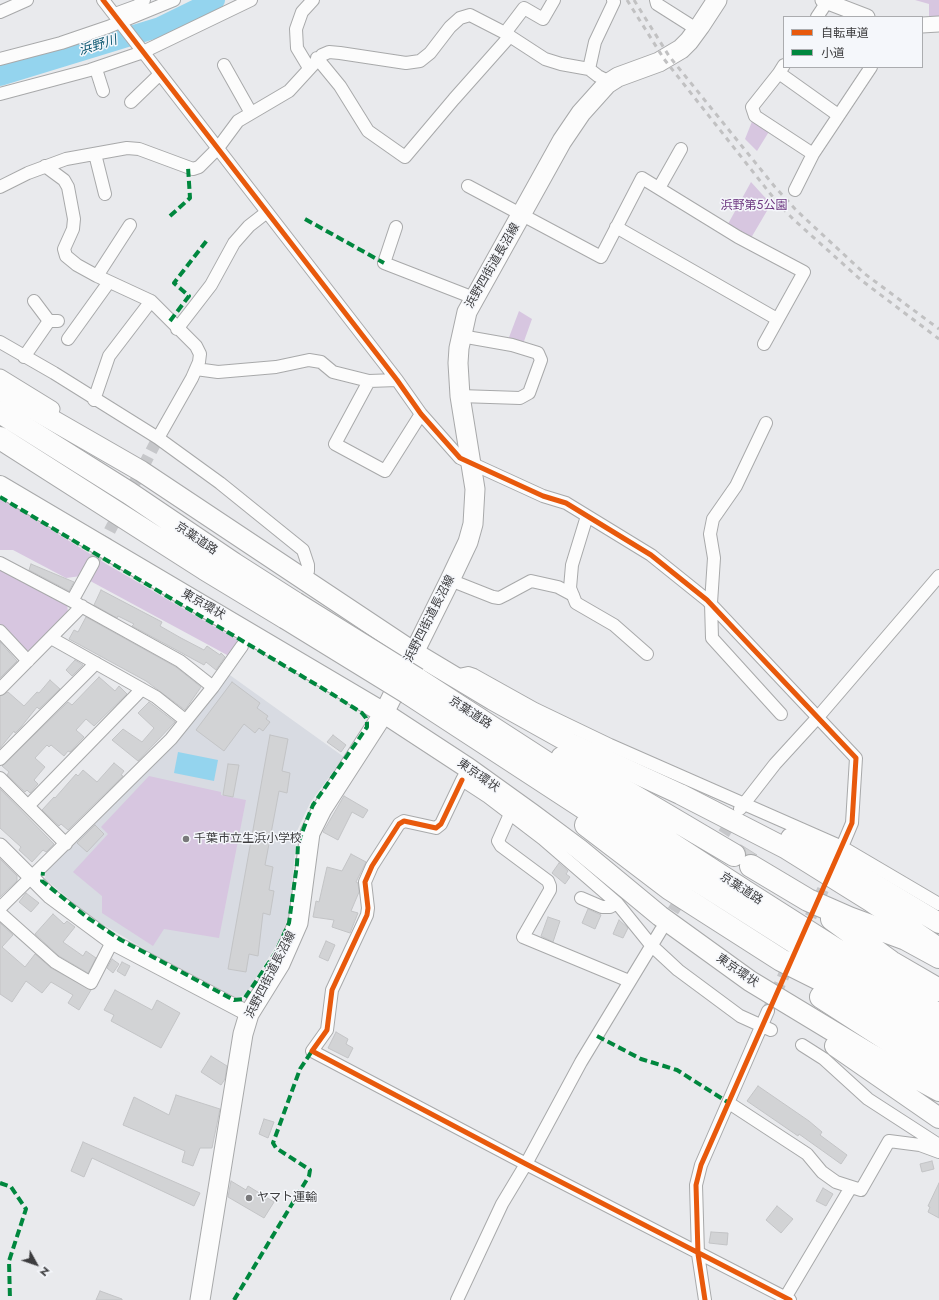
<!DOCTYPE html>
<meta charset="utf-8">
<style>
body{margin:0}
#map{position:relative;width:939px;height:1300px;overflow:hidden;background:#e9eaed;font-family:Jost,"Noto Sans JP",sans-serif}
canvas{display:block}
.legend{position:absolute;left:783px;top:16px;width:140px;height:52px;box-sizing:border-box;background:#f5f7fb;border:1px solid #abacaf;margin:0;padding:5px 7px;list-style:none;font-size:12px;color:#3c3c3e}
.legend li{display:flex;align-items:center;gap:8px;height:20px}
.legend b{width:20px;border:1px solid #abacaf}
.north{position:absolute;left:16px;top:1244px;width:40px;height:40px;-webkit-text-stroke:3px #f5f7fb;paint-order:stroke;rotate:130deg;font-size:11px;font-weight:700;line-height:16px;text-align:center;color:#3c3c3e}
.north::after{content:'';display:block;margin:auto;width:14px;height:18px;background:#3c3c3e;clip-path:polygon(50% 0,100% 100%,50% 72%,0 100%)}
</style>
<div id="map">
<canvas width="939" height="1300"></canvas>
<ul class="legend">
<li><b style="height:5px;background:#e8590c"></b>自転車道</li>
<li><b style="height:5px;background:#00873e"></b>小道</li>
</ul>
<div class="north">N</div>
</div>
<script>
const c = document.querySelector('canvas').getContext('2d');
c.lineJoin = 'round';
function fillPath(path, color) { c.fillStyle = color; c.fill(path, 'evenodd'); }
const poly = rows => new Path2D(rows.map(r => 'M' + r).join(''));
function strokePath(path, color, width, dash) { c.strokeStyle = color; c.lineWidth = width; c.lineCap = dash ? 'butt' : 'round'; c.setLineDash(dash || []); c.stroke(path); }
function drawText(font, color, halo, rows, align = 'center') {
  c.font = font + ' Jost,"Noto Sans JP",sans-serif'; c.lineWidth = 3; c.setLineDash([]); c.textBaseline = 'middle'; c.strokeStyle = halo; c.fillStyle = color; for (const [text, x, y, turn = 0] of rows) {
    c.save(); c.translate(x, y); c.rotate((+turn || 0) * Math.PI / 180); c.textAlign = isNaN(turn) ? turn : align; if (halo) c.strokeText(text, 0, 0); c.fillText(text, 0, 0); c.restore();
  }
}
const built = poly([
 [227,673,344,757,310,803,297,831,289,914,280,939,246,994,237,998,151,953,102,924,81,909,45,879,46,868]
]);
const green = poly([
 [915,0,939,0,939,19,929,18,929,4],
 [753,119,770,130,757,151,745,139],
 [751,182,771,204,751,238,728,224],
 [519,311,532,319,523,344,508,340],
 [0,498,108,565,241,642,229,656,81,576,66,578,13,550,0,550],
 [0,566,67,601,68,614,30,651,25,650,0,626],
 [149,776,221,792,221,795,246,800,219,938,164,929,153,946,102,913,102,896,73,872,108,834,101,827]
]);
const water = poly([
 [178,752,218,760,214,781,174,773]
]);
const river = poly([
 [0,76,160,27,215,0]
]);
const building = poly([
 [31,564,74,582,69,591,29,570,31,564],
 [101,590,162,622,160,626,181,638,204,650,207,646,220,655,221,653,225,657,216,670,206,662,204,665,132,626,134,624,118,616,117,618,94,605,101,590],
 [86,617,176,667,201,687,185,710,146,681,69,639,74,630,78,632,86,617],
 [0,642,17,661,0,678,0,642],
 [75,660,83,665,72,676,66,670,75,660],
 [99,677,115,691,119,686,127,694,94,726,86,719,76,730,84,737,70,752,68,751,64,756,51,745,49,747,47,745,35,758,45,767,34,780,38,784,30,793,27,790,25,792,7,775,9,772,2,766,68,702,72,705,99,677],
 [50,680,60,689,39,709,37,707,21,727,15,733,14,731,0,748,0,696,8,692,24,706,37,692,39,693,50,680],
 [232,682,260,703,257,708,268,716,266,719,270,722,263,731,259,728,255,733,244,724,224,751,196,730,232,682],
 [149,702,175,722,138,761,112,740,123,729,142,742,154,728,138,713,149,702],
 [270,735,288,739,282,771,290,773,287,793,279,791,265,865,273,867,269,890,274,891,270,915,263,913,258,956,249,954,246,972,228,969,270,735],
 [333,735,346,745,341,752,327,742,333,735],
 [114,763,124,771,121,775,123,776,68,830,61,824,59,826,42,810,54,797,55,798,76,774,78,776,83,770,97,782,114,763],
 [228,764,239,765,233,797,223,795,228,764],
 [0,789,54,844,46,852,43,850,32,862,19,850,21,847,0,828,0,789],
 [344,796,368,810,363,818,352,812,338,840,323,832,344,796],
 [95,825,104,834,87,852,77,843,95,825],
 [741,845,757,855,746,855,745,849,741,845],
 [351,854,366,862,356,882,358,883,359,892,351,911,358,913,350,933,332,927,334,920,313,917,316,901,319,902,327,867,342,871,351,854],
 [0,859,17,876,17,881,0,897,0,859],
 [559,863,568,871,566,874,570,877,565,884,552,873,559,863],
 [26,893,39,903,31,912,19,902,26,893],
 [588,909,601,915,595,929,582,923,588,909],
 [53,914,64,924,67,921,75,927,63,942,83,956,86,951,96,958,88,973,59,956,35,934,53,914],
 [548,917,560,921,553,942,541,936,548,917],
 [619,920,628,928,623,938,613,934,619,920],
 [0,923,13,935,2,947,25,967,35,954,51,968,91,990,79,1010,68,1003,73,995,51,982,42,993,26,981,12,1002,0,994,0,923],
 [326,941,335,945,328,961,319,957,326,941],
 [112,959,119,964,113,973,107,968,112,959],
 [122,962,130,966,125,976,117,971,122,962],
 [115,990,152,1010,157,1000,180,1013,161,1048,111,1021,114,1015,104,1010,115,990],
 [336,1032,348,1039,346,1044,353,1048,348,1058,328,1048,336,1032],
 [211,1056,227,1066,225,1079,221,1085,201,1072,211,1056],
 [758,1086,809,1121,822,1132,820,1135,847,1155,841,1164,799,1134,798,1136,747,1101,758,1086],
 [176,1095,220,1109,212,1148,200,1148,193,1166,182,1162,185,1151,123,1125,134,1097,169,1115,176,1095],
 [264,1119,274,1122,268,1138,259,1134,264,1119],
 [83,1142,200,1193,194,1206,92,1158,84,1177,71,1171,83,1142],
 [932,1161,934,1169,922,1172,920,1164,932,1161],
 [231,1181,246,1190,248,1186,274,1202,264,1218,228,1197,231,1181],
 [939,1183,939,1218,928,1212,930,1207,928,1206,939,1183],
 [823,1188,833,1194,826,1206,816,1201,823,1188],
 [777,1206,793,1219,781,1233,766,1220,777,1206],
 [711,1232,728,1233,727,1245,709,1243,711,1232],
 [100,1291,122,1299,122,1300,96,1300,100,1291]
]);
const minorTunnel = poly([
 [93,563,158,438],
 [714,849,735,816],
 [663,926,685,893],
 [803,933,832,870],
 [768,1011,791,959]
]);
const minor = poly([
 [103,0,397,380,421,414,460,458,543,496,566,503,651,555,707,600,856,758,852,823,839,854],
 [656,0,657,4,698,30],
 [0,12,27,0],
 [115,14,137,6,144,0],
 [817,17,827,2],
 [505,33,524,8,543,19,554,0],
 [317,58,340,86,368,131,405,157,454,99,510,36],
 [0,59,61,43,108,27,174,0],
 [224,65,251,113],
 [784,65,779,73,838,115],
 [309,68,297,48,296,29,302,12,313,0],
 [96,69,103,91],
 [589,69,595,42,614,2,613,0],
 [779,73,752,107,755,116,813,154,871,67],
 [0,94,90,70,143,52,251,0],
 [131,102,160,74],
 [95,154,105,194],
 [45,166,64,180,68,187,74,219,73,229,64,249,66,256,77,265,97,276,151,301,196,346,200,354,199,362,192,378,158,438],
 [468,186,601,257,642,178,738,237,804,272,764,344],
 [0,187,28,173,66,159,127,148,139,149,193,169,199,167,218,148,238,121,289,91,322,55,329,52,340,53,406,63,420,61,430,53,450,27,460,18,470,15,505,33,545,59,561,64,589,69,598,76,610,82],
 [659,188,681,149],
 [795,190,813,154],
 [396,227,384,263,474,298],
 [616,227,777,319],
 [97,276,130,225],
 [34,301,49,321],
 [177,329,211,285,234,243,249,226,267,212],
 [68,339,109,282],
 [0,342,54,373,158,438,220,483,303,550,308,565,308,571,303,578],
 [24,357,49,321,58,321],
 [196,369,218,372,276,367,309,360,321,362,333,372,369,381],
 [397,380,369,381,335,444,385,471,421,414],
 [460,396,520,398,529,393,541,360,538,353,512,345,461,336],
 [94,400,109,356,151,301],
 [766,423,736,486,713,519,710,534,714,558,711,603,712,638,781,714],
 [587,516,572,565,570,588,576,603,614,625,647,654],
 [0,563,72,601,180,661,213,687],
 [450,580,493,597,499,598,505,595,531,581,558,587,573,595],
 [72,601,93,563],
 [0,631,28,661],
 [51,638,156,697,185,720],
 [454,676,468,673,474,675,535,709,610,745,842,847,939,904],
 [0,689,82,606],
 [0,759,96,663],
 [466,773,462,780,488,797,543,839,617,903,651,945,678,970,740,1016,771,1030],
 [0,778,66,844],
 [462,780,441,824,436,828,404,821,399,824,372,866,365,882,368,908,367,915,332,990,327,1030,312,1051,526,1164,790,1300],
 [28,806,142,689],
 [740,809,775,764,818,717,939,576],
 [510,814,498,841,501,846,548,881,550,886,550,890,523,937,629,981],
 [581,898,602,907,610,907,617,903],
 [0,908,171,739,213,687,242,646],
 [0,913,55,962,91,983,112,942],
 [802,1045,824,1059,868,1099,939,1145],
 [729,1103,807,1154,822,1172,836,1182,861,1190,889,1141,920,1145,939,1152],
 [785,1298,851,1187],
 [457,1300,502,1204,526,1164,581,1062,661,930],
 [705,1300,698,1254,696,1185,701,1165,768,1011]
]);
const tertiary = poly([
 [823,0,867,17],
 [922,25,939,24],
 [0,377,52,409],
 [0,846,50,896,112,942,249,1014]
]);
const primary = poly([
 [200,1300,243,1034,249,1014,280,964,298,923,310,833,322,809,384,713,450,580,468,542,473,524,475,489,460,396,458,363,459,348,467,312,562,141,581,113,607,84,618,77,659,62,681,49,689,41,700,26,717,0]
]);
const trunk = poly([
 [0,390,141,471,413,652,493,700,570,743,680,794,785,848,870,901,936,946],
 [0,486,384,713,468,768,532,814,579,849,660,916,750,981,869,1053,939,1091],
 [791,838,830,857,939,923],
 [835,1046,939,1118]
]);
const motorway = poly([
 [0,412,129,493,234,564,295,603],
 [0,438,205,569,286,618],
 [417,679,749,894,939,1015],
 [408,693,604,821,939,1034],
 [562,758,629,793,734,855],
 [586,825,670,889,781,960,819,979,877,1014,939,1057],
 [751,866,808,900,849,918,906,939,939,957],
 [832,919,891,962,939,990],
 [821,997,939,1073]
]);
const rail = poly([
 [627,0,664,59,776,201,793,219,861,280,939,339],
 [634,0,669,56,775,187,796,210,865,274,939,329]
]);
const motorwayBridge = poly([
 [295,603,417,679],
 [286,618,408,693]
]);
const quiet = poly([
 [170,216,190,198,188,167],
 [305,219,384,263],
 [170,321,189,296,174,283,208,239],
 [0,497,332,694,362,713,366,718,367,723,367,727,313,805,306,822,298,844,297,864,289,923,276,952,244,999,234,1000,121,940,88,918,42,881,43,872],
 [597,1036,641,1059,677,1070,729,1103],
 [0,1183,11,1187,26,1209,9,1261,10,1300],
 [234,1300,309,1176,310,1170,276,1148,273,1143,300,1069,312,1051]
]);
const cycleway = poly([
 [103,0,397,380,421,414,460,458,543,496,566,503,651,555,707,600,856,758,852,823,701,1165,696,1185,698,1254,705,1300],
 [462,780,441,824,436,828,404,821,399,824,372,866,365,882,368,908,367,915,332,990,327,1030,312,1051,526,1164,790,1300]
]);
const markers = [
 [186,839,4,"#79797b"],
 [249,1198,4,"#79797b"]
];
const parkNames = [
 ["浜野第5公園",754,206]
];
const streetNames = [
 ["浜野四街道長沼線",493,266,-60],
 ["京葉道路",196,539,34],
 ["東京環状",203,605,30],
 ["浜野四街道長沼線",430,619,-63],
 ["京葉道路",470,713,33],
 ["東京環状",478,776,35],
 ["京葉道路",741,889,33],
 ["東京環状",737,971,35],
 ["浜野四街道長沼線",271,975,-63]
];
const poiNames = [
 ["千葉市立生浜小学校",194,839],
 ["ヤマト運輸",257,1198]
];
const waterNames = [
 ["浜野川",98,46,-17]
];
fillPath(built, '#d8dbe2');
fillPath(green, '#d7c6e0');
fillPath(water, '#94d4ee');
strokePath(river, '#94d4ee', 20);
fillPath(building, '#d2d3d5');
strokePath(building, '#c3c4c6', 1);
strokePath(minorTunnel, '#c6c7ca', 12, [12, 6]);
strokePath(minor, '#a8a9aa', 14);
strokePath(tertiary, '#a8a9aa', 17);
strokePath(primary, '#a8a9aa', 21);
strokePath(trunk, '#a8a9aa', 22);
strokePath(motorway, '#a8a9aa', 24);
strokePath(minor, '#fcfcfc', 12);
strokePath(tertiary, '#fcfcfc', 15);
strokePath(primary, '#fcfcfc', 19);
strokePath(trunk, '#fcfcfc', 20);
strokePath(motorway, '#fcfcfc', 22);
strokePath(rail, '#c1c1c2', 3, [5, 5]);
strokePath(motorwayBridge, '#a8a9aa', 24, []);
strokePath(motorwayBridge, '#fcfcfc', 22);
strokePath(quiet, '#00873e', 4, [8, 4]);
strokePath(cycleway, '#e8590c', 5);
for (const [x, y, r, color] of markers) { const dot = new Path2D(); dot.arc(x, y, r, 0, 2 * Math.PI); c.fillStyle = color; c.fill(dot); strokePath(dot, '#f5f7fb', 1.5); }
drawText('12px', '#6b347f', '#f5f7fb', parkNames);
drawText('12px', '#3c3c3e', '#f5f7fb', streetNames);
drawText('12px', '#3c3c3e', '#f5f7fb', poiNames, 'left');
drawText('italic 13px', '#105a73', '#f5f7fb', waterNames);
</script>
